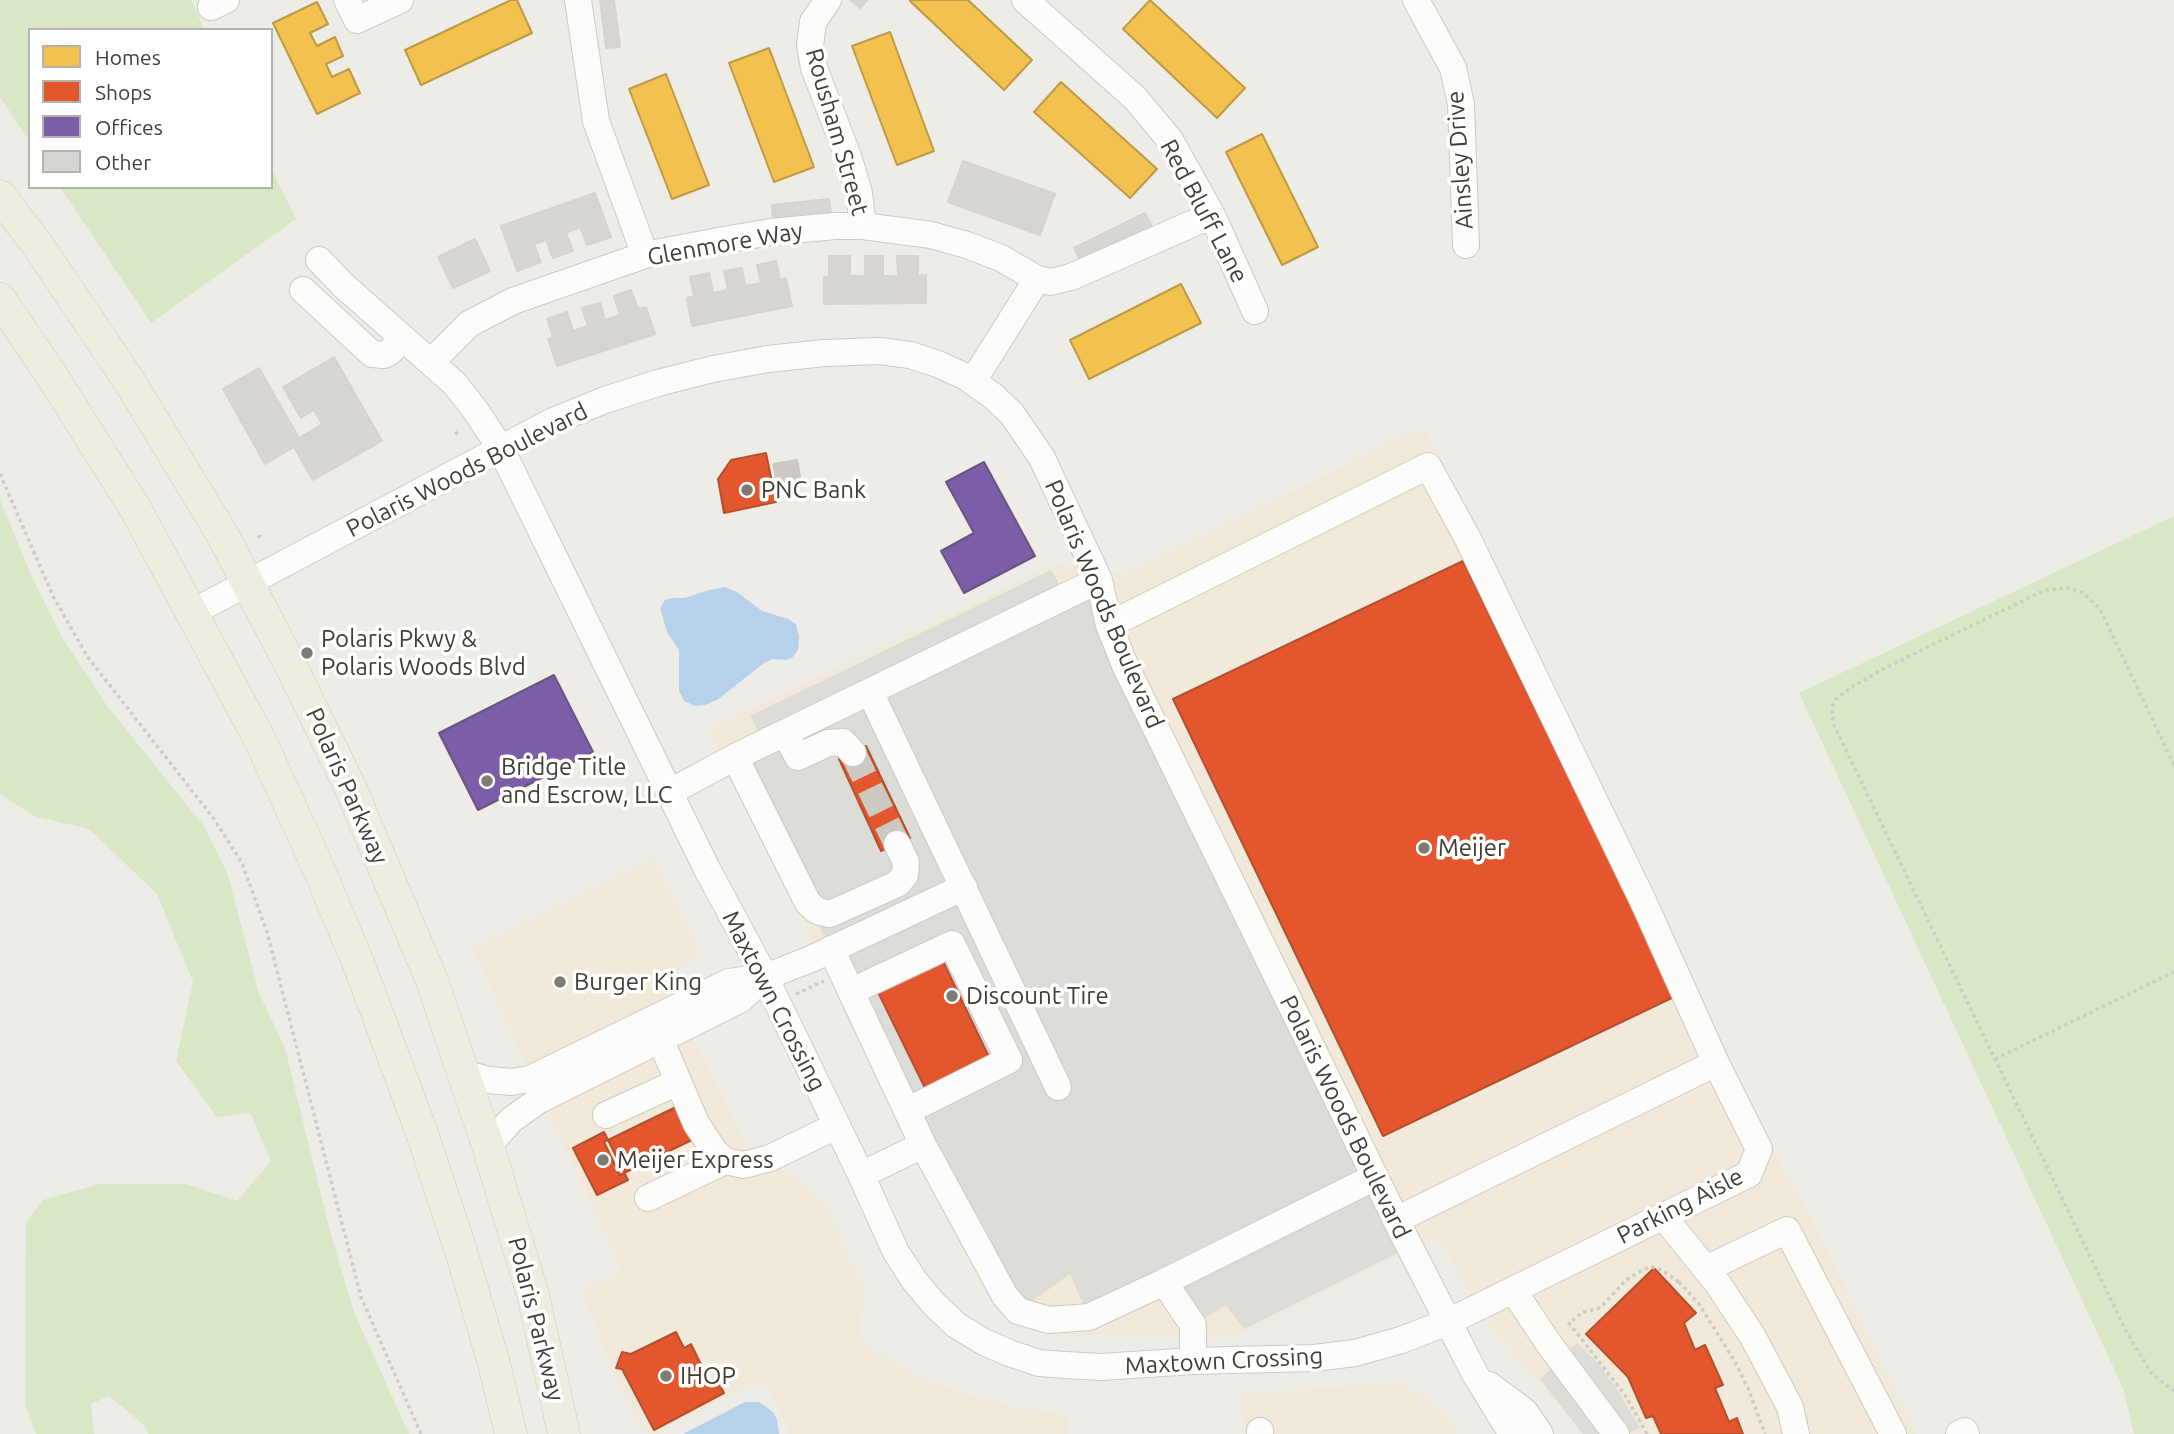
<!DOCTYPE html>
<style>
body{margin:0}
#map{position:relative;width:2174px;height:1434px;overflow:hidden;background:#eeece6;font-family:Ubuntu,sans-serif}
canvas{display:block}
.legend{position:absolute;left:28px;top:28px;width:245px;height:161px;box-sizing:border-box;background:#fff;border:2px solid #b3b2ad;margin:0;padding:9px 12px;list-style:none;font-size:21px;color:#423e33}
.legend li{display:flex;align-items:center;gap:14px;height:35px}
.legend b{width:35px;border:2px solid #b3b2ad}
</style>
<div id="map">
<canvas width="2174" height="1434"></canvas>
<ul class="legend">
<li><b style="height:19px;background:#f2c14e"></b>Homes</li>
<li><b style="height:19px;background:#e4572e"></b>Shops</li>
<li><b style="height:19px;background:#7b5ea7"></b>Offices</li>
<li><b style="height:19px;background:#d7d5cf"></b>Other</li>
</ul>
</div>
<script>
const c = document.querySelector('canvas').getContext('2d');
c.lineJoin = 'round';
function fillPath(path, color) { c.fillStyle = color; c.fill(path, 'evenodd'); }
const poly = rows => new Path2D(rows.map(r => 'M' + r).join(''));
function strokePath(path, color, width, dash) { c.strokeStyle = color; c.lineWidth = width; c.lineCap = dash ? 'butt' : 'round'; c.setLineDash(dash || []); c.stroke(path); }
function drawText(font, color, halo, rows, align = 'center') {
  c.font = font + ' Ubuntu,sans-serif'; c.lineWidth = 7; c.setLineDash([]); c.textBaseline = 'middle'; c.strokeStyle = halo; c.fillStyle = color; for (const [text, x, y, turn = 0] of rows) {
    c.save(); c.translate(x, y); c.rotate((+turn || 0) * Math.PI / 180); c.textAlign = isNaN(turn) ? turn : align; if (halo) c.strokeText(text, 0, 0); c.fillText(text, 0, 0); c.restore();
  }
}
const commercial = poly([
 [1423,428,1773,1151,1807,1211,1916,1434,1583,1434,1489,1323,1438,1237,1238,1336,1063,1335,1020,1325,991,1301,975,1275,709,729,1056,564,1121,575],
 [653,859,701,954,662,974,745,1143,819,1196,864,1288,859,1335,870,1348,923,1381,1007,1406,1067,1415,1068,1434,789,1434,788,1428,762,1378,659,1434,646,1434,613,1369,582,1292,623,1272,473,949],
 [1402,1383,1443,1414,1458,1434,1244,1434,1241,1394]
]);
const green = poly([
 [0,0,191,0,205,30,30,30,30,142,0,97],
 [271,168,296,219,151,323,60,187,271,187],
 [0,500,32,577,63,639,108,707,204,826,228,875,259,993,285,1048,330,1231,354,1312,409,1434,148,1434,144,1425,109,1396,91,1404,94,1434,36,1434,25,1405,26,1222,43,1200,100,1184,186,1184,237,1201,271,1161,250,1113,217,1117,176,1061,193,982,157,894,89,829,34,816,0,794],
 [2174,516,2174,1434,2134,1434,2123,1388,1799,693]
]);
const parking = poly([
 [1051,570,1062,589,1099,580,1410,1247,1244,1329,1226,1305,1193,1325,1164,1282,1089,1317,1070,1274,1018,1311,829,946,736,757,763,741,750,716],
 [1577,1343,1598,1363,1618,1391,1640,1428,1628,1434,1583,1434,1540,1379]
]);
const water = poly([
 [725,587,737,592,762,611,788,619,796,624,799,636,798,650,793,657,786,660,773,659,764,663,717,700,705,705,695,706,684,701,679,691,679,650,667,632,660,608,665,600,671,598,685,598,709,590],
 [745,1402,759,1402,773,1412,777,1419,779,1434,683,1434]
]);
const homes = poly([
 [511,0,517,0,532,33,421,85,405,50,511,0],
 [911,0,968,0,1032,60,1004,90,910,1,911,0],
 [1150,0,1245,88,1217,118,1123,29,1150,0],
 [317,2,328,24,310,33,317,46,335,37,343,56,326,64,332,77,349,69,360,93,317,114,273,23,317,2],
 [890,32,934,151,897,165,852,46,890,32],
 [769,48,814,167,774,182,729,63,769,48],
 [666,74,709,185,672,199,629,89,666,74],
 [1061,82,1157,169,1130,198,1034,112,1061,82],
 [1262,134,1318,247,1282,265,1226,152,1262,134],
 [1181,284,1201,323,1089,379,1070,340,1181,284]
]);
const shops = poly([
 [766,453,776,502,724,513,718,479,731,460,766,453],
 [1463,561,1676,996,1383,1136,1173,699,1463,561],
 [866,746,910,838,881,851,839,759,866,746],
 [940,955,989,1057,925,1088,875,986,940,955],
 [682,1104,698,1137,620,1175,604,1142,682,1104],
 [604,1132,628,1180,597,1195,573,1148,604,1132],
 [1654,1268,1696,1313,1684,1323,1695,1350,1705,1345,1723,1385,1715,1388,1729,1422,1737,1418,1743,1434,1661,1434,1653,1416,1646,1418,1628,1377,1586,1334,1654,1268],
 [676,1332,684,1348,691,1344,712,1387,719,1383,724,1393,654,1430,622,1369,616,1368,622,1352,631,1354,676,1332]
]);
const offices = poly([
 [984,462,1035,556,964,593,941,551,974,533,946,482,984,462],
 [554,675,593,752,478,810,439,733,554,675]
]);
const building = poly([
 [600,0,614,0,620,47,606,48,600,0],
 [851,0,867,0,860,8,851,0],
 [963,161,1055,194,1040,235,948,202,963,161],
 [595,193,611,237,587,245,580,227,566,233,573,251,553,258,546,240,534,244,541,262,517,271,501,226,595,193],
 [829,199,831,214,773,221,772,205,829,199],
 [1145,213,1154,230,1082,264,1074,248,1145,213],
 [475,239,490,271,453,288,438,257,475,239],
 [829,256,850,256,850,276,865,276,865,256,883,256,883,276,898,276,897,256,918,256,918,276,926,275,926,303,824,304,824,277,829,277,829,256],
 [776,261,780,280,786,278,792,306,692,326,687,298,694,296,690,277,709,273,713,293,728,290,724,271,742,268,745,286,761,283,757,265,776,261],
 [631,290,638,309,646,307,655,334,557,366,548,339,553,337,547,319,567,312,573,331,588,326,582,308,600,303,605,320,620,315,614,296,631,290],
 [334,357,382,441,313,480,294,447,265,464,223,389,259,368,299,438,322,424,314,410,301,418,283,387,334,357]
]);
const minorTunnel = poly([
 [785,461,790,488],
 [853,753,897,844]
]);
const path = poly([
 [455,432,459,435],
 [0,474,53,596,87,656,214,819,242,863,267,932,361,1297,421,1434],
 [259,538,260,535],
 [2174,765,2100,609,2083,593,2068,588,2045,590,1885,668,1850,688,1836,699,1832,707,1833,723,2125,1329,2152,1374,2174,1391],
 [796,994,824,981],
 [1995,1059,2174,972],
 [1679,1282,1699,1304,1734,1360,1748,1388,1765,1434],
 [1647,1434,1625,1395,1569,1323,1583,1312,1597,1309,1603,1305,1626,1280,1644,1269,1652,1267,1662,1270,1679,1282]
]);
const minor = poly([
 [347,0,357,20,400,0],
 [578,0,596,121,645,255],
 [828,0,813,22,810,45,814,68,849,159,859,193,863,226],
 [1025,0,1135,98,1170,140,1212,215,1255,311],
 [1416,0,1453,68,1461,104,1466,245],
 [211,7,226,0],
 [319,260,344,286,455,384,476,411,501,449,707,869,765,977,861,1175,896,1252,914,1280,933,1303,956,1325,984,1342,1009,1353,1039,1363,1065,1365,1101,1367,1193,1361,1314,1358,1355,1353,1401,1340,1448,1322,1749,1174,1759,1149,1716,1063,1644,903,1539,686,1467,537,1428,466,1109,625],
 [303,290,372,354,384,355,391,351,402,337],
 [431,362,469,324,513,301,645,255,724,240,771,232,835,226,863,226,931,235,967,245,1001,258,1037,279,1051,282,1071,277,1212,215],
 [973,381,1037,279],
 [193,612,553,421,605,400,658,383,713,369,768,359,824,353,880,351,910,355,938,364,966,377,993,396,1012,414,1042,458,1099,580,1109,625,1125,665,1400,1228,1475,1374,1512,1434],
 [870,692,1058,1087],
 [785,733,798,757,828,743,843,742,853,753],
 [735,757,1099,580],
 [670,792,735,757,808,903,817,911,830,914,897,884,905,875,906,862,897,844],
 [831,949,923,1145,1005,1296,1018,1311,1049,1320,1089,1317,1164,1282,1193,1325,1193,1361],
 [765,977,811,959,964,887],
 [852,991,952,944,1009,1060,907,1111],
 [661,1041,696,1123,715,1152,725,1161,744,1165,770,1158,836,1126],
 [463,1073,489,1080,511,1082,530,1079,729,982,765,977,741,999,539,1100,511,1120,488,1146],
 [606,1115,678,1082],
 [861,1175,923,1145],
 [648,1198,725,1161],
 [1663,1216,1718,1284,1753,1337,1790,1407,1796,1434],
 [1396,1220,1716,1063],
 [1706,1269,1787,1230,1893,1434],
 [1164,1282,1375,1177],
 [1513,1290,1549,1344,1616,1434],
 [1489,1385,1525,1412,1540,1434],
 [1260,1431,1260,1434],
 [1959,1434,1965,1431,1966,1434]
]);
const major = poly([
 [0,196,39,247,131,384,222,534,290,664,350,787,432,981,488,1146,533,1295,564,1434],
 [0,299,52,376,135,508,259,738,318,867,361,970,423,1136,461,1251,493,1360,511,1434]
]);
const markers = [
 [747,490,7,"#7e7b72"],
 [307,653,7,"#7e7b72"],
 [487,781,7,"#7e7b72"],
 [1424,848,7,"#7e7b72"],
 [560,982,7,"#7e7b72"],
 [952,996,7,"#7e7b72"],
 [603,1160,7,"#7e7b72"],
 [666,1376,7,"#7e7b72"]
];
const streetNames = [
 ["Rousham Street",837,132,74],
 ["Ainsley Drive",1460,160,-94],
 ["Red Bluff Lane",1204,211,62],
 ["Glenmore Way",725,244,-10],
 ["Polaris Woods Boulevard",467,470,-27],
 ["Polaris Woods Boulevard",1104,604,67],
 ["Polaris Parkway",347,786,66],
 ["Maxtown Crossing",774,1001,63],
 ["Polaris Woods Boulevard",1345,1117,64],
 ["Parking Aisle",1680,1206,-27],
 ["Polaris Parkway",536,1319,76],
 ["Maxtown Crossing",1224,1361,-3]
];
const poiNames = [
 ["PNC Bank",761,490],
 ["Polaris Pkwy &",321,639],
 ["Polaris Woods Blvd",321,667],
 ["Bridge Title",501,767],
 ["and Escrow, LLC",501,795],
 ["Meijer",1438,848],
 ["Burger King",574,982],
 ["Discount Tire",966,996],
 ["Meijer Express",617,1160],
 ["IHOP",680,1376]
];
fillPath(commercial, '#f1e9d9');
fillPath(green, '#d8e8c6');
fillPath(parking, '#dddbd6');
fillPath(water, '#b7d1eb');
fillPath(homes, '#f2c14e');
strokePath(homes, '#bd9a46', 2);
fillPath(shops, '#e4572e');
strokePath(shops, '#b35030', 2);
fillPath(offices, '#7b5ea7');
strokePath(offices, '#6a5484', 2);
fillPath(building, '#d7d5cf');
strokePath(building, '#d6d3cc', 2);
strokePath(minorTunnel, '#ccc9c2', 26, [26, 13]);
strokePath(minor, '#cccac4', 28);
strokePath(major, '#d0cab4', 33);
strokePath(path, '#cccbc6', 3.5, [3.5, 3.5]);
strokePath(minor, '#fcfcfb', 26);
strokePath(major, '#efede2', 32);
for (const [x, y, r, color] of markers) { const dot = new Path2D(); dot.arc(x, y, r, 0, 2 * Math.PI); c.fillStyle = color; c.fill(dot); strokePath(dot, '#fff', 2.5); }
drawText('24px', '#423e33', '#fff', streetNames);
drawText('24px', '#423e33', '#fff', poiNames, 'left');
</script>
